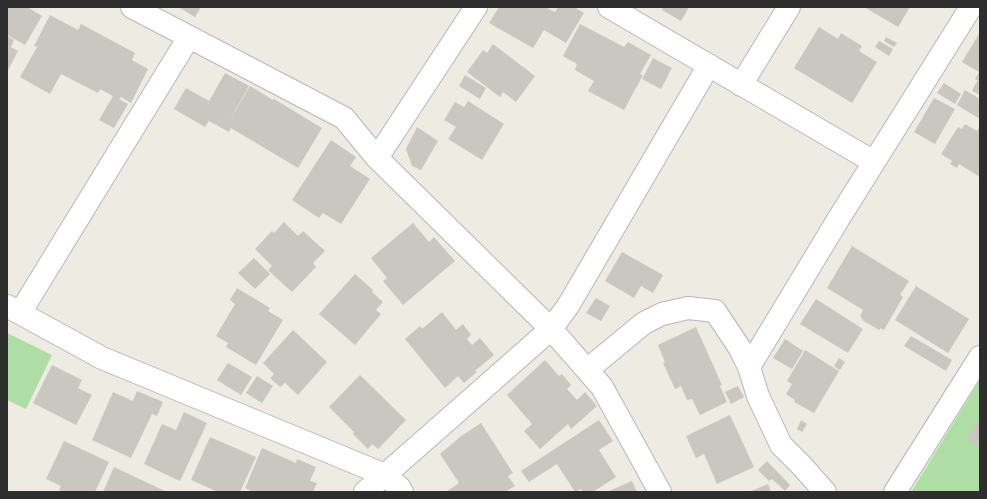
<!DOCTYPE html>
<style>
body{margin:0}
#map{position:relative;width:987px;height:499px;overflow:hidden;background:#edebe2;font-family:"Public Sans",sans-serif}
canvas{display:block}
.frame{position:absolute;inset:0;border:8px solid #2e2e2e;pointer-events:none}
</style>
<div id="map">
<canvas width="987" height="499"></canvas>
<div class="frame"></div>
</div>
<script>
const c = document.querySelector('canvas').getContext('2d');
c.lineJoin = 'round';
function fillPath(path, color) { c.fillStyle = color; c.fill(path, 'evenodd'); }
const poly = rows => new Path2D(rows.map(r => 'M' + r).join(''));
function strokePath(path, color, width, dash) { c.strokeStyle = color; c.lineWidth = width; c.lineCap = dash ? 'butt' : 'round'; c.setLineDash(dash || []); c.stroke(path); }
const green = poly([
 [7,333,52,355,26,409,7,400],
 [980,380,980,492,911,492]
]);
const building = poly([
 [7,7,29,7,29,8,42,16,25,45,7,35],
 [178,7,201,7,195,17],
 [499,7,545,7,555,12,558,7,574,7,584,13,566,43,544,30,533,48,489,23],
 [663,7,689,7,681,21,662,10],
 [864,7,910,7,898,27],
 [50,15,78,30,81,24,135,53,132,60,148,69,131,103,121,97,119,99,128,104,114,128,99,120,113,96,100,89,98,93,61,74,50,94,20,77,37,47,34,46],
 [580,24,624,47,628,42,651,55,640,74,643,75,624,110,588,91,594,81,575,70,577,64,563,56],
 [819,27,838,39,841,33,862,46,859,51,877,62,852,103,794,68],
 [980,32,980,82,975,79,979,72,962,62],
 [7,36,14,40,11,47,18,51,7,72],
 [886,37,897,43,894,47,884,41],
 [879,41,893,49,889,56,875,47],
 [493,44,535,76,516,102,503,92,500,97,467,72,483,50,487,53],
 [653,58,672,68,661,89,642,79],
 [225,73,249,86,228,123,250,86,273,100,274,99,322,128,298,168,231,128,229,132,209,121,205,127,174,109,186,88,209,101],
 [465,75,486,88,480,99,459,86],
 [977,81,980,82,980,95,972,91],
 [944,83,961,94,955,104,937,93],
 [965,90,980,99,980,119,957,105],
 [934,98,955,109,935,144,914,132],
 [468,101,504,124,482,160,448,139,456,127,444,120,455,102,464,107],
 [965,124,977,131,980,126,980,177,959,164,957,168,950,164,952,161,941,154,958,127,962,129],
 [417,127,438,141,421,170,412,166,406,149],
 [331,140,356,157,350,166,370,179,341,224,323,213,319,218,292,200],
 [284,222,298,236,303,231,325,251,313,263,316,267,292,292,268,270,272,266,255,249,272,231,274,233],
 [413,223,429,242,434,237,455,261,403,305,383,281,387,278,371,258],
 [852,246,909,281,900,295,903,297,884,330,881,328,879,330,862,320,863,319,860,316,863,310,827,288],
 [622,252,663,275,653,293,641,286,634,298,605,281],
 [254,258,270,274,255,289,238,273],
 [355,274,373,290,372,292,383,302,376,310,381,314,355,345,319,314],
 [916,286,969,319,948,353,895,320],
 [237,288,270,308,268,311,283,320,256,365,226,347,228,343,216,336,235,304,230,300],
 [596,298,610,306,601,321,586,313],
 [816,299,863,329,848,353,800,324],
 [442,312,456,330,463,324,471,335,467,339,472,345,480,338,494,355,475,371,477,372,464,383,458,376,445,388,405,339,420,326,422,329],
 [696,327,722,385,720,386,727,402,700,415,692,399,687,400,681,386,675,389,663,363,665,362,658,345],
 [293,330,327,362,298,395,285,383,280,387,270,378,274,374,263,363],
 [911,336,952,360,946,371,904,346],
 [785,339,803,351,792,369,773,358],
 [805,350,839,371,814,413,794,402,795,400,786,394,792,384,787,381],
 [839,358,845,362,840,370,834,366],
 [545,360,559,376,562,374,571,385,567,389,577,400,585,392,597,406,571,429,568,424,540,449,524,431,532,424,507,395],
 [228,363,252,377,241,395,217,380],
 [52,365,82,380,78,388,92,395,76,425,33,403],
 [360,375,406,420,378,449,372,444,368,449,353,434,354,432,329,407],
 [257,376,273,386,262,403,246,393],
 [738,386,744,397,731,404,725,392],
 [137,391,163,402,157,416,152,414,131,458,92,440,113,392,133,401],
 [184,412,207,423,180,481,144,464,162,424,176,430],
 [730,415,754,467,717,484,704,454,696,458,686,436],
 [599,420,613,441,599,450,616,477,593,492,583,492,581,489,575,492,557,464,529,482,521,471],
 [801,420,807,424,802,432,797,429],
 [978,421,980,423,980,447,967,439],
 [481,423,513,473,508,476,515,486,505,492,446,492,459,483,440,454,460,437],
 [210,437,256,457,240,492,218,492,191,480],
 [64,441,109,462,95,492,64,492,59,490,61,486,46,479],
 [262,448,296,463,297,459,316,467,310,481,317,483,313,492,253,492,245,488],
 [767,461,790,485,785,491,772,479,769,481,758,470],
 [114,467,167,492,103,492],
 [632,481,637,492,607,492],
 [768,484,771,492,749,492]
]);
const minor = poly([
 [132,7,344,118,377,158,551,329,602,387,660,492],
 [609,7,874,162],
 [741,85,789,7],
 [377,158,476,7],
 [7,306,102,358,385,475,551,329,568,306,709,65],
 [20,313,189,37],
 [749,367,839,218,971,7],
 [587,370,644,323,662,314,688,308,715,311,739,347,749,367,758,396,781,445,802,466,825,492],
 [365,492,385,475,399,487,402,492],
 [895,492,980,357]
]);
fillPath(green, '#aedea5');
fillPath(building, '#cac7c1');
strokePath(minor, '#b5b6c0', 24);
strokePath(minor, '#fff', 22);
</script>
